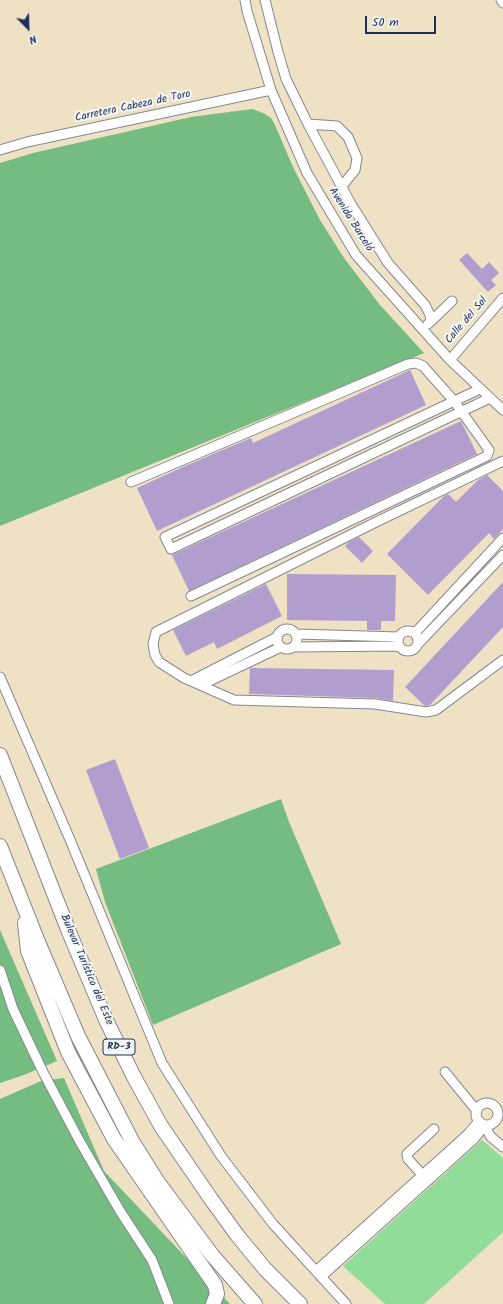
<!DOCTYPE html>
<meta charset="utf-8">
<style>
body{margin:0}
#map{position:relative;width:503px;height:1304px;overflow:hidden;background:#efe1c4;font-family:Kalam,sans-serif}
canvas{display:block}
.north{position:absolute;left:8px;top:8px;width:40px;height:40px;-webkit-text-stroke:3px #f6f6f2;paint-order:stroke;rotate:157deg;font-size:11px;font-weight:700;line-height:16px;text-align:center;color:#1b2f5e}
.north::after{content:'';display:block;margin:auto;width:14px;height:18px;background:#1b2f5e;clip-path:polygon(50% 0,100% 100%,50% 72%,0 100%)}
.scale{position:absolute;left:365px;top:16px;width:71px;height:18px;box-sizing:border-box;border:2px solid #1b2f5e;border-top:0;padding-left:5px;font-size:12px;line-height:14px;white-space:nowrap;color:#1b2f5e;-webkit-text-stroke:3px #f6f6f2;paint-order:stroke}
</style>
<div id="map">
<canvas width="503" height="1304"></canvas>
<div class="north">N</div>
<div class="scale">50 m</div>
</div>
<script>
const c = document.querySelector('canvas').getContext('2d');
c.lineJoin = 'round';
function fillPath(path, color) { c.fillStyle = color; c.fill(path, 'evenodd'); }
const poly = rows => new Path2D(rows.map(r => 'M' + r).join(''));
function strokePath(path, color, width, dash) { c.strokeStyle = color; c.lineWidth = width; c.lineCap = dash ? 'butt' : 'round'; c.setLineDash(dash || []); c.stroke(path); }
function drawText(font, color, halo, rows, align = 'center') {
  c.font = font + ' Kalam,sans-serif'; c.lineWidth = 4; c.setLineDash([]); c.textBaseline = 'middle'; c.strokeStyle = halo; c.fillStyle = color; for (const [text, x, y, turn = 0] of rows) {
    c.save(); c.translate(x, y); c.rotate((+turn || 0) * Math.PI / 180); c.textAlign = isNaN(turn) ? turn : align; if (halo) c.strokeText(text, 0, 0); c.fillText(text, 0, 0); c.restore();
  }
}
const green = poly([
 [482,1140,503,1158,503,1232,424,1304,385,1304,343,1266]
]);
const forest = poly([
 [252,109,263,113,271,118,275,125,293,167,320,220,344,258,380,305,424,353,0,526,0,163,33,153,191,117],
 [281,799,289,822,341,944,153,1025,105,902,96,869],
 [0,930,57,1061,24,1075,0,1083],
 [64,1078,104,1171,230,1304,0,1304,0,1099,41,1081]
]);
const building = poly([
 [467,253,482,269,489,262,499,273,491,280,496,285,488,292,459,260],
 [410,370,426,405,157,531,137,488,185,466,251,438,253,443],
 [461,421,477,454,189,591,172,555],
 [487,475,503,491,503,529,494,539,489,533,428,595,387,554,444,496,448,494,456,502,478,480],
 [359,537,373,551,362,563,345,546,349,542],
 [287,574,396,575,395,621,381,621,381,630,367,630,367,621,287,620],
 [503,582,503,627,430,705,425,706,405,687],
 [266,584,282,616,217,649,214,642,186,656,173,630],
 [250,668,394,670,393,701,375,698,249,694],
 [115,759,149,848,120,859,86,770]
]);
const minor = poly([
 [245,0,247,11,271,90,307,173,356,255,450,360,503,410],
 [265,0,278,52,286,79,308,124,351,204,388,263,425,305,430,315,431,321],
 [501,0,503,3],
 [308,124,337,126,348,137,357,158,355,170,342,186],
 [0,150,27,142,271,90],
 [428,324,452,301],
 [450,360,503,298],
 [480,389,165,537,171,549,490,398],
 [503,461,374,523,156,632,153,644,155,655,159,662,184,678,234,700,375,704,426,712,436,710,503,660],
 [131,482,408,364,416,363,423,366,454,401,489,450,487,456,191,596],
 '277 639a10 10 0 1 1 20 0a10 10 0 1 1-20 0Z',
 '398 641a10 10 0 1 1 20 0a10 10 0 1 1-20 0Z',
 [415,633,503,538],
 [296,634,399,637],
 [418,644,503,555],
 [293,647,399,646],
 [0,677,71,842,162,1063,221,1156,273,1224,346,1304],
 [191,681,277,637],
 [201,685,281,647],
 [0,970,13,1009,43,1072,79,1140,120,1211,152,1260,169,1304],
 [445,1072,477,1111],
 '476 1114a11 11 0 1 1 22 0a11 11 0 1 1-22 0Z',
 [425,1178,408,1159,407,1154,434,1129],
 [316,1271,468,1134,479,1121],
 [321,1277,474,1139,485,1125,490,1136,503,1147]
]);
const highway = poly([
 [0,755,69,932,107,1022,134,1077,161,1126,211,1199,237,1235,265,1269,300,1304],
 [0,846,38,942,78,1036,132,1141,157,1181,212,1255,255,1304],
 [25,923,28,951,68,1052,114,1139,215,1285,217,1294,213,1304]
]);
const shields = [
 [119,1047,32]
];
const shieldNames = [
 ["RD-3",119,1047]
];
const streetNames = [
 ["Carretera Cabeza de Toro",133,107,-12],
 ["Avenida Barceló",350,220,58],
 ["Calle del Sol",467,321,-49],
 ["Bulevar Turístico del Este",86,970,67]
];
fillPath(green, '#91dc98');
fillPath(forest, '#74bc80');
fillPath(building, '#b19ecf');
strokePath(minor, '#858891', 11);
strokePath(highway, '#858891', 16);
strokePath(minor, '#fff', 9);
strokePath(highway, '#fff', 14);
for (const [x, y, w] of shields) { const box = new Path2D(); box.roundRect(x - w / 2, y - 8, w, 16, 3); c.fillStyle = '#f6f6f2'; c.fill(box); strokePath(box, '#1b2f5e', 1); }
drawText('bold 10px', '#1b2f5e', null, shieldNames);
drawText('11px', '#1b2f5e', '#f6f6f2', streetNames);
</script>
